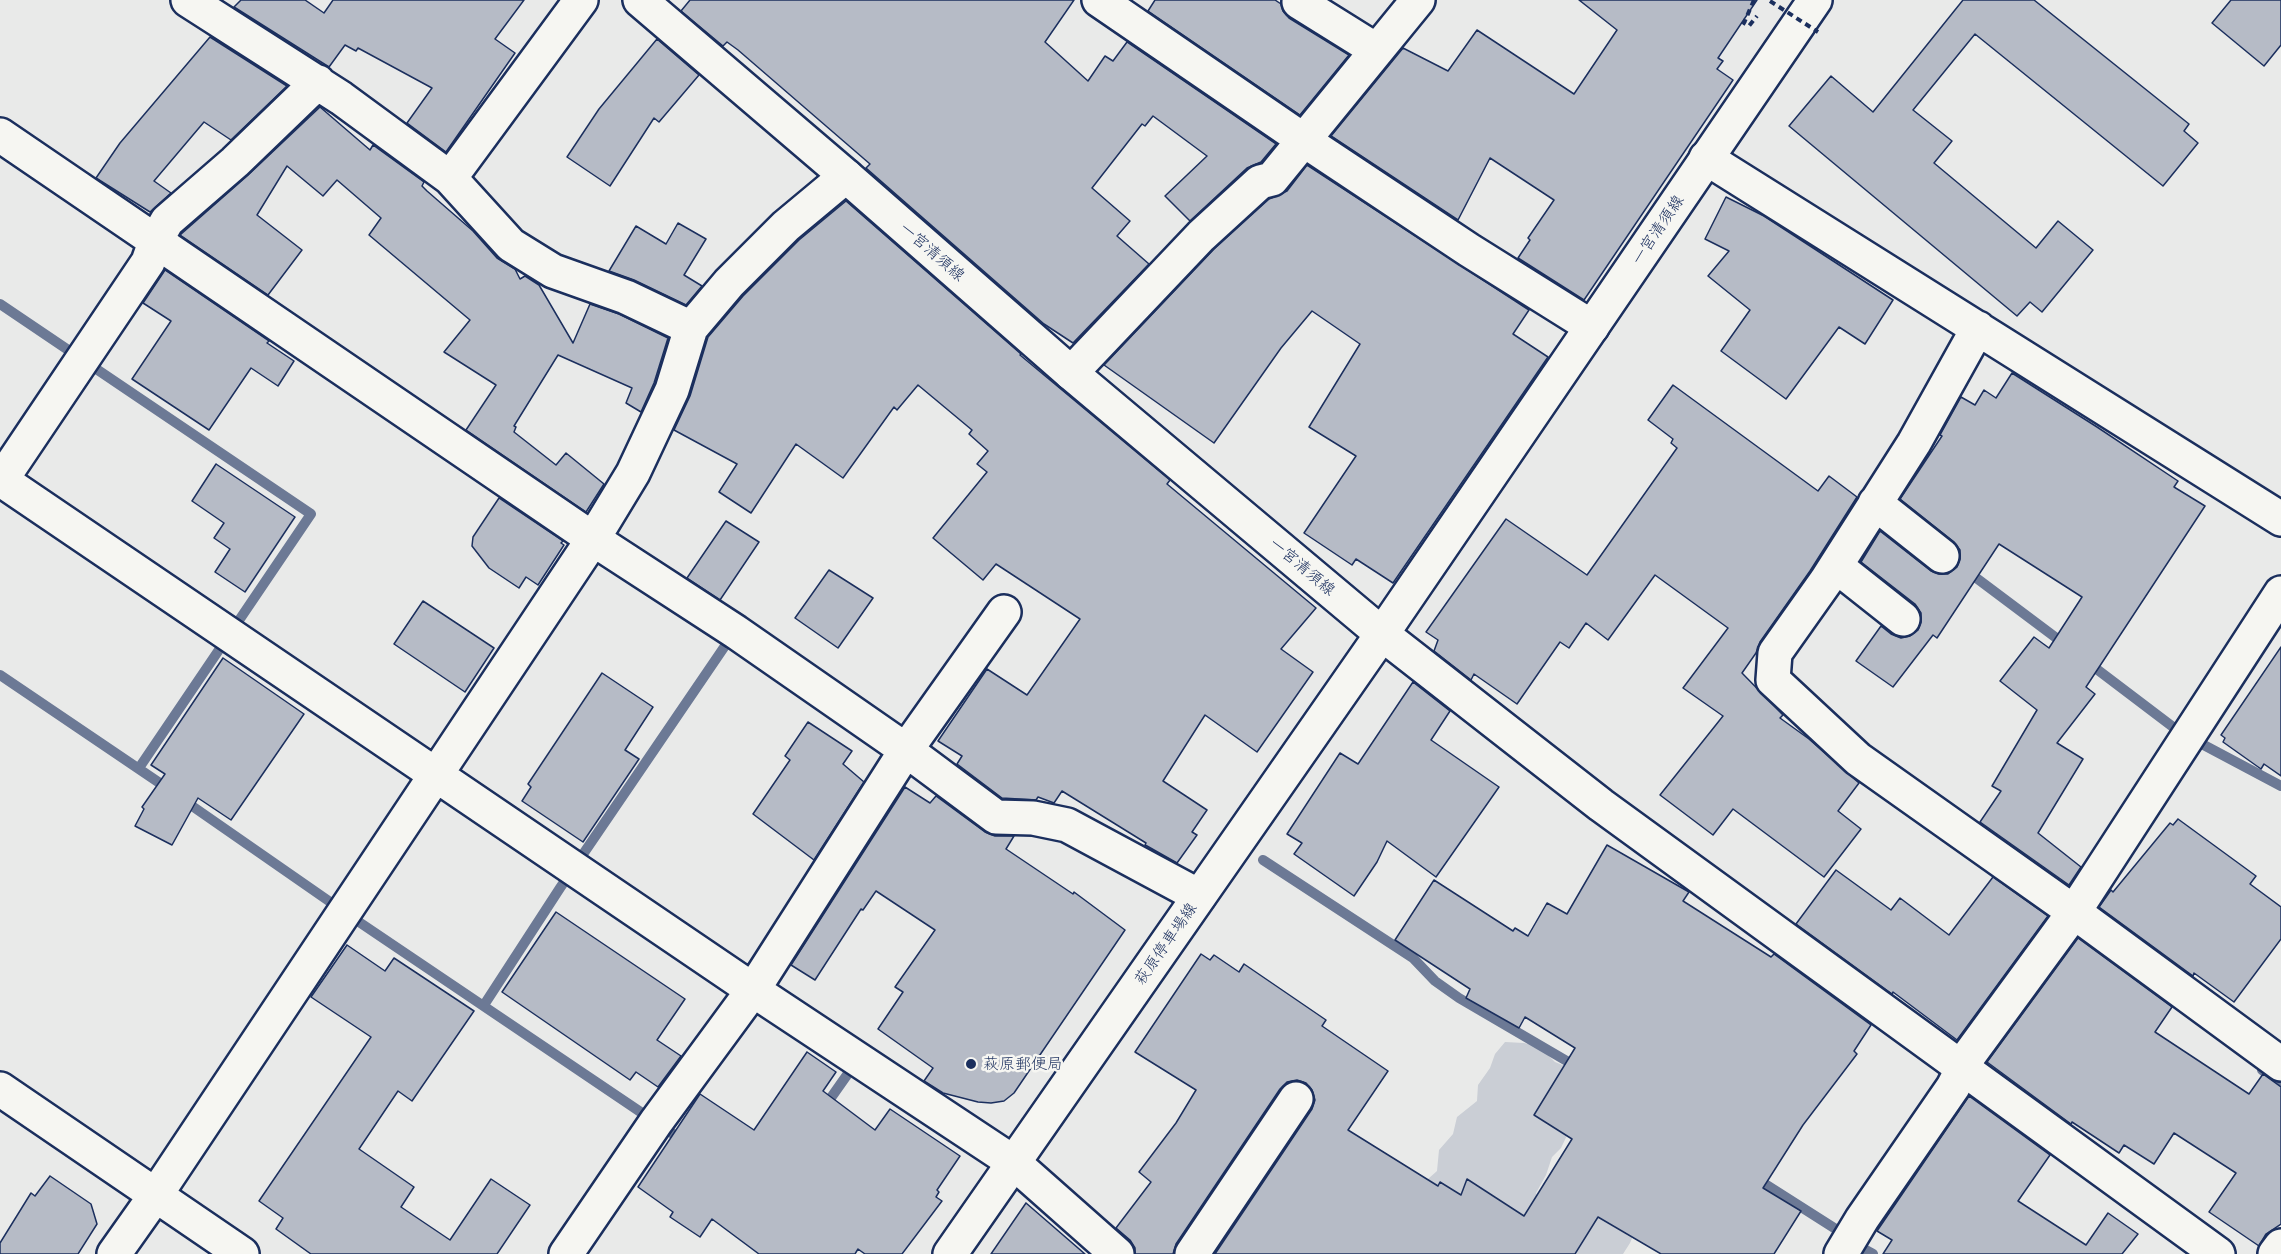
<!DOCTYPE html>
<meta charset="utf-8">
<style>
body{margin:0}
canvas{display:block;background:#e9eae9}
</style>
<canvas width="2281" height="1254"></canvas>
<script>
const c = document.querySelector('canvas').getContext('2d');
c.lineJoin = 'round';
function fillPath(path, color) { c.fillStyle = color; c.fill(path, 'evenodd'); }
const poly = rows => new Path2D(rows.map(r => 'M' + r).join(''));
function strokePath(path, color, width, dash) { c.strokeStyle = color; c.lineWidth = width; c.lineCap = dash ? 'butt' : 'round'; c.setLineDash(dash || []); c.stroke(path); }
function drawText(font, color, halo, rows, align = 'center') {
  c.font = font + ' Delius,"Klee One",sans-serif'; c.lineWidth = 5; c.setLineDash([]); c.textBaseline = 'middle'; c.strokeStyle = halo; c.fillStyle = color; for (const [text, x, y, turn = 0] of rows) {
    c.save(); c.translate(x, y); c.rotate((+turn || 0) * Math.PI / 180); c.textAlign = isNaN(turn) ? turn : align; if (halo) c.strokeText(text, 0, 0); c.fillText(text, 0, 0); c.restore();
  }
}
const green = poly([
 [1505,1042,1524,1043,1540,1047,1555,1062,1575,1070,1571,1127,1561,1148,1552,1157,1546,1175,1536,1193,1539,1203,1591,1206,1638,1224,1630,1243,1623,1254,1383,1254,1419,1187,1437,1171,1439,1150,1453,1134,1457,1117,1477,1101,1478,1085,1490,1068,1495,1054]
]);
const stream = poly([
 [0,304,311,514,139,768],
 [1947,556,2067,646],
 [2086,661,2177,730],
 [0,675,170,790],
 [2200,743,2281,786],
 [182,799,359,922,685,1142],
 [1263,860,1413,958,1435,981,1459,998,1577,1067],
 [484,1005,560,888,729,640],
 [2262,1070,2281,1084],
 [823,1109,847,1075],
 [1754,1177,1842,1233],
 [1862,1248,1873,1254]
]);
const building = poly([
 [241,0,305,0,324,13,333,0,524,0,495,39,515,53,446,152,407,123,432,88,358,48,356,51,345,45,329,67,234,7,241,0],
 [690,0,1074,0,1045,42,1088,81,1105,56,1113,61,1127,42,1276,144,1261,162,1247,168,1190,221,1165,196,1207,156,1153,116,1145,126,1142,124,1092,188,1130,221,1117,236,1149,264,1073,343,1044,324,866,168,870,164,738,50,727,42,723,46,681,11,690,0],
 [1155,0,1275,0,1281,4,1283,11,1289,18,1349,55,1300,115,1148,11,1155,0],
 [1579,0,1757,0,1718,58,1723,61,1717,69,1733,80,1584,300,1518,258,1530,240,1528,238,1554,200,1490,158,1458,220,1331,136,1403,48,1448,71,1477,30,1574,94,1617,30,1579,0],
 [1963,0,2034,0,2189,124,2184,131,2198,143,2163,186,1975,34,1913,110,1952,141,1934,163,2036,248,2058,221,2093,250,2042,312,2030,302,2017,316,1789,126,1831,76,1873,112,1963,0],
 [2231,0,2281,0,2281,45,2264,66,2212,23,2231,0],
 [210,37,287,86,231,140,204,122,154,181,171,193,150,212,96,178,120,143,210,37],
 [657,39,699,75,659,122,654,118,610,186,567,157,599,109,657,39],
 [320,107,370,150,373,145,424,182,422,186,427,191,473,231,497,258,515,269,520,279,525,276,539,285,573,343,590,304,619,314,668,338,654,383,641,412,626,403,632,388,558,355,514,426,516,427,514,432,556,465,566,453,604,484,586,512,466,430,496,385,444,352,470,320,369,235,381,218,337,180,323,196,287,166,257,215,302,250,268,295,180,235,247,176,320,107],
 [1307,165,1529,310,1513,334,1548,357,1393,583,1356,559,1352,565,1304,533,1356,456,1309,427,1360,344,1312,311,1281,348,1214,443,1104,365,1214,249,1269,199,1287,191,1307,165],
 [1726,197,1764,216,1893,300,1865,344,1839,327,1786,399,1721,351,1750,310,1708,276,1729,251,1705,239,1726,197],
 [846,201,1021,354,1020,355,1170,480,1167,484,1316,608,1281,649,1313,672,1257,752,1205,715,1163,781,1207,810,1192,832,1197,835,1177,863,1147,846,1145,845,1146,843,1062,791,1054,803,1038,797,1036,800,1002,798,957,764,962,756,938,741,987,669,1027,695,1080,619,996,564,983,580,933,538,987,472,977,464,988,451,969,434,972,430,918,385,897,410,894,407,843,478,796,444,751,513,719,492,737,464,674,430,690,396,708,337,743,296,799,240,846,201],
 [678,223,706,239,684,275,702,286,686,305,634,280,609,271,636,226,666,244,678,223],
 [165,270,269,341,267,343,294,361,278,386,251,368,209,430,132,379,171,321,143,303,165,270],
 [2012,373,2097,427,2178,481,2174,487,2205,506,2086,687,2095,694,2057,743,2083,759,2038,833,2081,867,2069,885,1980,822,2001,791,1992,786,2037,710,2000,681,2034,637,2049,648,2082,597,1999,544,1937,638,1933,635,1893,687,1856,661,1881,626,1891,634,1901,638,1910,636,1918,630,1921,622,1921,613,1915,604,1861,562,1880,531,1931,571,1939,574,1948,574,1957,567,1960,559,1960,550,1954,542,1900,499,1942,436,1940,435,1961,397,1975,405,1984,390,1996,398,2012,373],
 [1673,385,1818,491,1829,476,1857,497,1810,571,1760,642,1756,653,1742,673,1783,715,1780,718,1809,739,1859,783,1838,811,1861,829,1824,877,1733,809,1713,835,1660,795,1723,716,1683,688,1728,628,1655,575,1608,640,1586,623,1569,648,1560,642,1517,704,1474,674,1471,680,1434,651,1438,640,1426,632,1506,519,1587,575,1677,448,1671,443,1673,439,1648,420,1673,385],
 [216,464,295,517,245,592,215,572,230,549,214,538,224,523,192,501,216,464],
 [499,498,563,541,561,543,564,545,538,585,526,577,519,588,489,568,472,546,473,537,499,498],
 [726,521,759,542,720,600,687,578,726,521],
 [829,570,873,598,838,648,795,618,829,570],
 [423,601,494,648,465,692,394,644,423,601],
 [2281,647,2281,776,2264,764,2261,769,2223,742,2225,738,2221,735,2281,647],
 [223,658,304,714,231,820,198,798,172,845,135,826,144,809,142,807,165,774,151,765,223,658],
 [602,673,653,707,625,750,639,759,583,842,522,801,531,787,528,784,602,673],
 [1413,682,1450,711,1431,740,1499,787,1436,877,1387,841,1377,862,1354,896,1294,854,1302,843,1287,834,1340,753,1358,764,1413,682],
 [808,722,852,751,843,764,864,782,814,860,753,814,790,760,785,756,808,722],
 [905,787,930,803,936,796,985,832,995,836,1014,836,1006,849,1073,894,1074,892,1125,930,1014,1093,1004,1101,991,1103,978,1102,943,1093,924,1081,933,1068,878,1029,903,992,895,987,935,930,876,891,863,910,861,909,815,980,791,965,905,787],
 [2178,819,2256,876,2250,884,2281,907,2281,939,2234,1002,2194,973,2193,976,2099,907,2111,890,2113,892,2170,823,2173,825,2178,819],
 [1607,845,1689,892,1683,901,1771,957,1774,954,1871,1025,1854,1051,1857,1054,1803,1125,1763,1188,1801,1211,1774,1254,1661,1254,1598,1217,1575,1254,1215,1254,1312,1109,1315,1100,1312,1090,1306,1083,1297,1080,1287,1082,1280,1089,1176,1244,1173,1254,1135,1254,1135,1248,1130,1240,1116,1228,1151,1182,1139,1172,1176,1123,1196,1090,1135,1052,1201,954,1210,960,1214,955,1239,972,1244,964,1326,1020,1322,1026,1388,1071,1348,1130,1438,1186,1440,1182,1461,1195,1467,1179,1524,1216,1572,1139,1534,1115,1575,1048,1525,1017,1519,1028,1466,998,1470,989,1395,940,1434,880,1513,931,1515,928,1528,936,1547,903,1567,914,1607,845],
 [1836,870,1891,910,1900,898,1949,935,1993,877,2048,916,1957,1040,1893,992,1892,994,1796,924,1836,870],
 [556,912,685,999,657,1040,681,1056,658,1087,636,1072,630,1080,502,992,556,912],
 [2078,938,2172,1007,2155,1032,2249,1094,2263,1074,2281,1087,2281,1224,2266,1234,2259,1246,2209,1212,2236,1173,2174,1133,2154,1164,2124,1145,2119,1153,2072,1122,2071,1124,1987,1062,2078,938],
 [347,945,385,971,394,958,474,1011,412,1101,398,1091,359,1149,414,1187,401,1207,450,1240,491,1179,530,1205,497,1254,311,1254,276,1229,283,1218,259,1201,371,1037,311,997,347,945],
 [807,1052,836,1072,823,1091,875,1130,890,1109,960,1156,937,1190,939,1192,936,1197,942,1201,902,1254,865,1254,858,1249,855,1254,759,1254,712,1219,700,1237,670,1217,673,1212,638,1187,700,1094,754,1130,807,1052],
 [1969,1096,2050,1155,2018,1201,2086,1245,2108,1213,2138,1234,2122,1254,1883,1254,1892,1240,1877,1231,1969,1096],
 [50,1176,91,1204,97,1224,78,1254,0,1254,0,1243,31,1193,35,1196,50,1176],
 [1026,1203,1085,1254,991,1254,1026,1203]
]);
const path = poly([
 [1754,0,1744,23,1749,26,1757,16]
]);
const minor = poly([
 [188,0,341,98,450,178,511,245,553,271,626,297,691,328],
 [1099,0,1305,141,1469,250,1592,327],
 [1299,2,1376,50],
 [0,135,593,539,736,632,906,750,996,817,1033,818,1067,825,1199,896],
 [1706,158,2281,519],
 [450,178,581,0],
 [1978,328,1914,443,1826,581,1775,653,1773,680,1858,759,2074,912,2281,1064],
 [1071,373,1201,236,1260,182,1272,179,1418,0],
 [0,479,753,990,1013,1162,1117,1254],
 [0,482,148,262,155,242,167,221,235,162,318,82],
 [1875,503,1942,556],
 [1836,566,1903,619],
 [0,1089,242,1254],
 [114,1254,155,1196,593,539,633,473,672,390,691,328,729,283,786,226,846,176],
 [566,1254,656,1122,753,990,906,750,1004,612],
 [1192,1254,1296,1099],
 [1841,1254,1862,1219,1953,1087,1970,1054,2074,912,2281,593],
 [2275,1254,2281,1246]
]);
const tertiary = poly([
 [1382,634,1601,805,2218,1254]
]);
const secondary = poly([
 [640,0,846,176,1071,373,1382,634],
 [950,1254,1382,634,1815,0]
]);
const pathBridge = poly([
 [1770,1,1818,32]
]);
const markers = [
 [971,1064,6,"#1b2f5e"]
];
const streetNames = [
 ["一宮清須線",1658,230,-56],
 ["一宮清須線",932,252,41],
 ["一宮清須線",1302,567,40],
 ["萩原停車場線",1166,944,-55]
];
const poiNames = [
 ["萩原郵便局",983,1064]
];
fillPath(green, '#caced5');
strokePath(stream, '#6c7995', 10);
fillPath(building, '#b6bbc6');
strokePath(building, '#1b2f5e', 1.5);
strokePath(minor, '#1b2f5e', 38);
strokePath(tertiary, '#1b2f5e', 38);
strokePath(secondary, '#1b2f5e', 38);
strokePath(path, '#1b2f5e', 4, [6, 4.5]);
strokePath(minor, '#f6f6f2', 33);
strokePath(tertiary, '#f6f6f2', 33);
strokePath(secondary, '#f6f6f2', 33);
strokePath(pathBridge, '#1b2f5e', 4, [6, 4.5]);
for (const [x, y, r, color] of markers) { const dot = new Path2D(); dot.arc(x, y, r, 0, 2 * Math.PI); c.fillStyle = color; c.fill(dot); strokePath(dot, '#f6f6f2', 2); }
drawText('16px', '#1b2f5e', '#f6f6f2', streetNames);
drawText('16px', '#1b2f5e', '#f6f6f2', poiNames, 'left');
</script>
